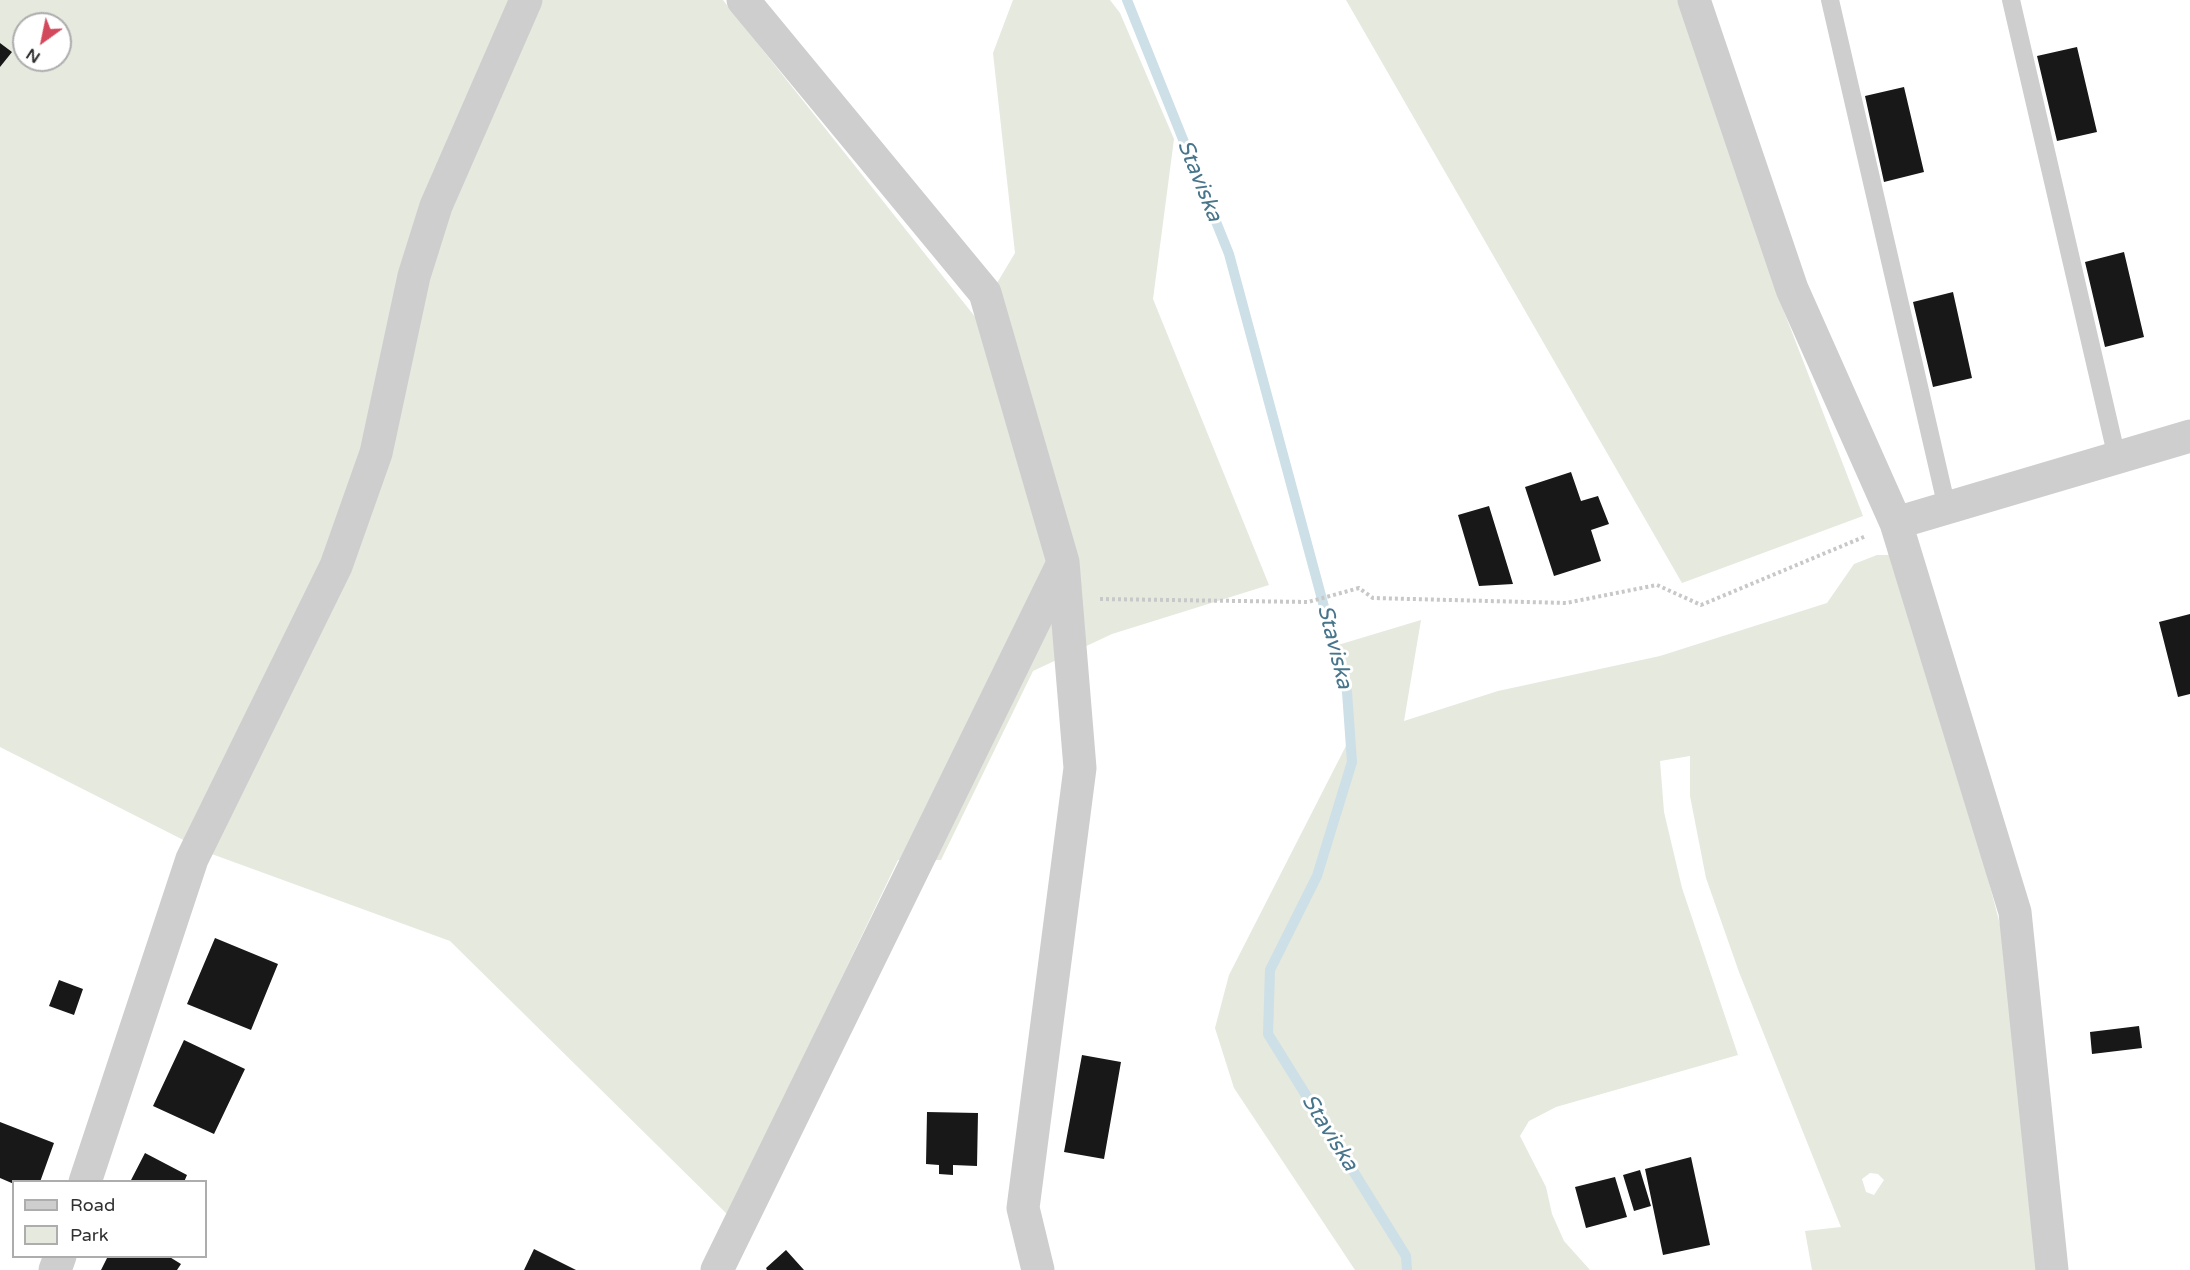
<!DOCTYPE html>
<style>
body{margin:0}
#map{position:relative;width:2190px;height:1270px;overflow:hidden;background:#fff;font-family:"Varela Round",sans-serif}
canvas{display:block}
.legend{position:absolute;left:12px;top:1180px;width:195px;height:78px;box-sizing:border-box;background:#fff;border:2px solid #adadad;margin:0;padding:8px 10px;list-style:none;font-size:18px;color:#313131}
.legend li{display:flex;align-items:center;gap:12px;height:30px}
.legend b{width:30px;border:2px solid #adadad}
.north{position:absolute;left:12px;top:12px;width:60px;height:60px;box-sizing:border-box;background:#fff;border:2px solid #adadad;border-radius:50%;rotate:213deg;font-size:16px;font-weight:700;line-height:24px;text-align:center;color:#313131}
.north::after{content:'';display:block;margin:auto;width:21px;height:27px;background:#d2495c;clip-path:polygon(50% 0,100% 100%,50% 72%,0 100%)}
</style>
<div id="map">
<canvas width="2190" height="1270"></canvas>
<ul class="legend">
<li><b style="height:8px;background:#cecece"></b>Road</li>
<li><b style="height:16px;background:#e5e9de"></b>Park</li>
</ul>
<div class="north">N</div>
</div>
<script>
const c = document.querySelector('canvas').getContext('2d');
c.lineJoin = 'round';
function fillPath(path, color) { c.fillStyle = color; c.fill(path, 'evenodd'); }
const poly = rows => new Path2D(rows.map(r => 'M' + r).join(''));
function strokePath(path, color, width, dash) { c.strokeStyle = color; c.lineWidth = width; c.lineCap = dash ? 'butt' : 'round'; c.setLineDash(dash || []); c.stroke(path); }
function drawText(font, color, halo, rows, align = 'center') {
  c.font = font + ' "Varela Round",sans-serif'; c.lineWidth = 6; c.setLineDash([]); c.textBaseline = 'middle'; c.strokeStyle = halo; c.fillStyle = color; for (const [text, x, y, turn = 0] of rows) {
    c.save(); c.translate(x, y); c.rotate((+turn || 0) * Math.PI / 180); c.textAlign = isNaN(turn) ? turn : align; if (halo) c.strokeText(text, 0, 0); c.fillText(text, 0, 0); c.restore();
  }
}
const green = poly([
 [0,0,723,0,976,318,1015,253,993,53,1013,0,1110,0,1120,13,1174,139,1153,299,1269,585,1112,634,1033,671,941,860,898,860,728,1215,450,941,209,853,0,747],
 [24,24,60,24,60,60,24,60],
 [1346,0,1678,0,1778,296,1863,516,1682,583],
 [1877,555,1891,555,1909,579,2007,951,2046,1270,1812,1270,1805,1231,1841,1227,1739,972,1706,878,1690,796,1690,756,1660,761,1664,812,1682,888,1738,1055,1556,1107,1529,1121,1520,1136,1546,1187,1552,1214,1564,1241,1590,1270,1355,1270,1234,1088,1215,1028,1229,975,1350,738,1338,645,1421,620,1404,721,1498,691,1660,656,1827,603,1854,564],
 [1870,1173,1878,1174,1884,1180,1874,1195,1866,1192,1862,1179]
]);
const stream = poly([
 [1127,0,1229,254,1347,692,1352,762,1317,876,1270,970,1268,1034,1406,1256,1407,1270]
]);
const building = poly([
 [0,43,12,52,0,67],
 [2077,47,2097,132,2057,141,2037,56],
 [1904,87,1924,172,1884,182,1865,96],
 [2124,252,2144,337,2105,347,2085,262],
 [1953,292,1972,378,1933,387,1913,302],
 [1571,472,1581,501,1598,496,1609,524,1591,530,1601,561,1554,576,1525,487],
 [1489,506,1513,584,1479,586,1458,515],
 [2190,614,2190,694,2178,697,2159,622],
 [215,938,278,964,251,1030,187,1004],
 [59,980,83,989,74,1015,49,1006],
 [2139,1026,2142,1048,2092,1054,2090,1032],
 [184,1040,245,1069,214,1134,153,1106],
 [1082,1055,1121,1062,1104,1159,1064,1152],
 [927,1112,978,1113,977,1166,953,1165,953,1175,939,1174,939,1165,926,1164],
 [0,1122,54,1143,40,1182,14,1184,0,1178],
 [145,1153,187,1175,184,1182,130,1182],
 [1691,1157,1710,1245,1663,1255,1645,1169],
 [1640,1170,1651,1206,1634,1211,1623,1175],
 [1615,1177,1627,1217,1586,1228,1575,1187],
 [534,1249,576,1270,524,1270],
 [786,1250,804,1270,767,1270,766,1268],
 [108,1256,168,1256,181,1264,177,1270,101,1270]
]);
const path = poly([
 [1100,599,1308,602,1359,588,1373,598,1566,603,1657,585,1701,605,1866,536]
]);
const service = poly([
 [1830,0,1947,508],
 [2011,0,2117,458]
]);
const minor = poly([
 [743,0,985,293,1063,562,1080,768,1023,1208,1038,1270],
 [1694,0,1792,289,1896,523,2190,436],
 [1896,523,2015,912,2052,1270],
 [85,1182,192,859,336,566,376,453,414,276,436,206,526,0],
 [55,1270,60,1256],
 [717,1270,1063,563]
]);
const waterNames = [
 ["Staviska",1199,181,68],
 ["Staviska",1334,647,76],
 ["Staviska",1329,1133,58]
];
fillPath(green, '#e5e9de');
strokePath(stream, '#cddfe7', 10);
fillPath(building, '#181818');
strokePath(path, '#c8c8c8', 4, [3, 3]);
strokePath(service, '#cecece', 18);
strokePath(minor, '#cecece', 33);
drawText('italic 22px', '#47758b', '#fff', waterNames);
</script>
